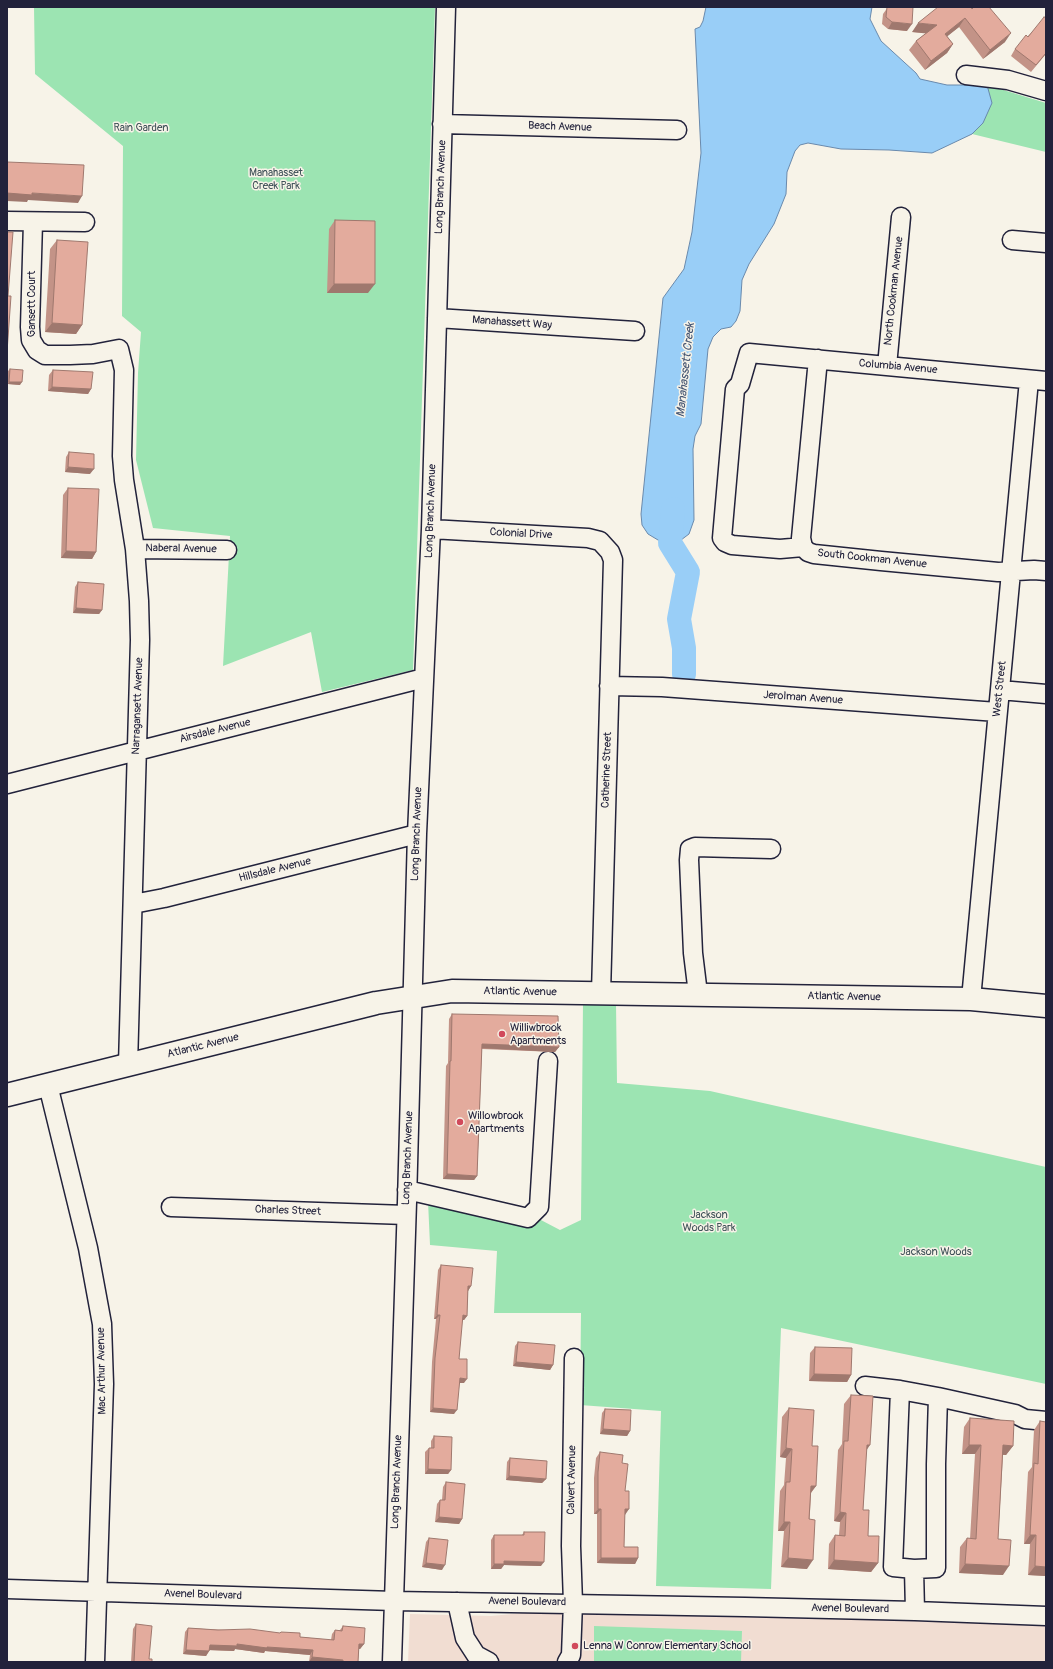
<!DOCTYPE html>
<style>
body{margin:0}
#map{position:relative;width:1053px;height:1669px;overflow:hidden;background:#f7f3e8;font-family:Pangolin,sans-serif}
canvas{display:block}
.frame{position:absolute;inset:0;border:8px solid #22223b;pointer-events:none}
</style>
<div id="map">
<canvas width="1053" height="1669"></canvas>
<div class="frame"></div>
</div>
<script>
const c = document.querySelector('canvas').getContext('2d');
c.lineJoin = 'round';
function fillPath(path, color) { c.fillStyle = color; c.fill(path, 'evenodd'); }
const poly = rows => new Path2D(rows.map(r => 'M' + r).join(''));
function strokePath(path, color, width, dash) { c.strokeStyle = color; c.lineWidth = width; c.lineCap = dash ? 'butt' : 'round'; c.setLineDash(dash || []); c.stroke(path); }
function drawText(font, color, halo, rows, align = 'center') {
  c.font = font + ' Pangolin,sans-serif'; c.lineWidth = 3; c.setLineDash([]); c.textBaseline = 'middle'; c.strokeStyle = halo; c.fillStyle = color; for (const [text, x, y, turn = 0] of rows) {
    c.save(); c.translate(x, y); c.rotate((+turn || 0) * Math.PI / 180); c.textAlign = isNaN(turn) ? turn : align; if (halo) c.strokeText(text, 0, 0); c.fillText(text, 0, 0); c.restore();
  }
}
const built = poly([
 [587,1607,1046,1622,1046,1662,408,1662,410,1614,491,1616]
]);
const green = poly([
 [34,7,435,7,413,670,322,692,311,632,223,666,230,536,153,528,136,460,138,373,141,332,122,316,123,146,35,74],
 [987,85,1046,103,1046,152,972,134],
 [583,1002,616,1003,617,1083,710,1091,1046,1167,1046,1384,781,1328,771,1589,656,1586,661,1411,580,1405,581,1313,494,1313,497,1251,430,1245,428,1201,539,1219,560,1230,581,1220],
 [594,1626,742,1631,741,1662,594,1662]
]);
const water = poly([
 [706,7,872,7,870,19,881,41,916,73,920,79,947,85,987,85,992,103,983,123,972,134,932,153,889,150,841,149,808,143,800,145,795,151,787,172,786,194,774,224,749,264,742,280,740,311,736,321,731,327,721,329,713,337,708,349,701,424,695,436,693,449,694,520,689,534,681,540,670,543,658,540,648,534,642,525,641,514,663,298,684,269,692,232,701,153,695,29,700,27,703,21,706,7]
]);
const river = poly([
 [673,509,670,543,688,572,679,619,684,648,684,674]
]);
const minor = poly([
 [966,75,1008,80,1046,91],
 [442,124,677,130],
 [7,221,85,222],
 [33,222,30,327,31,340,37,350,45,355,70,355,93,354,119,349,124,370,122,456,124,480,135,549,139,601,140,640,128,1065],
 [1012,240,1046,243],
 [437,318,635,331],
 [818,359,801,538,803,547,808,552,814,554,881,561,998,572,1034,570,1046,571],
 [887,366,901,217],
 [431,529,588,538,600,541,610,552,613,560,601,993],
 [803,547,780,549,732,545,725,542,722,538,735,389,740,384,749,353,1046,381],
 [135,549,227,550],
 [609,686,662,687,997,712],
 [1000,690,1046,694],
 [7,784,424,678],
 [133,904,164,898,417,834],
 [698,994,693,953,689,860,690,849,695,847,771,849],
 [971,999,1029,380],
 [48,1085,88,1248,102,1324,104,1384,95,1662],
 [407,1190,528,1218,539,1207,548,1061],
 [171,1207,406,1215],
 [865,1386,900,1390,938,1397,1015,1414,1025,1419,1046,1421],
 [900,1390,893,1567,914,1569,936,1568,936,1464,938,1397],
 [914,1569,915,1611],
 [7,1589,394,1601,745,1607,915,1611,1046,1616],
 [457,1602,465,1638,476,1655,489,1662],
 [392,1662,407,1202,417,834,431,529,446,7],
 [567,1662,571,1655,573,1603,571,1546,574,1358]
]);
const major = poly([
 [7,1095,376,1003,452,991,971,999,1046,1006]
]);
const wall = poly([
 [888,7,907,31,888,29,882,24,883,14],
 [971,7,1005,42,983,59,959,27,947,36,953,44,947,53,925,70,909,50,916,41,926,33,912,32],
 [1046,18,1046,54,1031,72,1011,56,1015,49],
 [335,220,368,293,327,293,329,229],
 [57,240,82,325,76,334,45,332,50,249],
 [10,369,20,385,8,384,8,371],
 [53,370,91,389,88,394,48,391,49,375],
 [69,452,90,474,65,472,66,457],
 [68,488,96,552,92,559,61,558,63,495],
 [78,582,102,610,99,614,73,613,75,587],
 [452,1014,559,1047,555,1052,482,1049,477,1176,474,1180,443,1179,446,1066,448,1063,449,1019],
 [441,1265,471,1286,468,1291,467,1316,464,1320,462,1320,459,1359,464,1383,459,1383,454,1414,430,1412,432,1362,436,1319,434,1319,438,1270],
 [518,1342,553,1365,550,1370,513,1366,515,1346],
 [815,1347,851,1375,847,1382,809,1381,810,1353],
 [851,1395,866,1450,863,1510,868,1536,878,1563,871,1572,828,1569,829,1544,835,1535,839,1535,840,1522,834,1521,838,1450,842,1444,844,1404],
 [789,1408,812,1446,816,1486,811,1493,807,1569,781,1567,784,1531,778,1531,780,1491,784,1485,786,1458,780,1457,782,1417],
 [605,1409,630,1431,627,1436,600,1434,602,1413],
 [970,1418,1013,1446,1006,1455,1003,1455,998,1539,1003,1575,959,1573,960,1547,967,1538,970,1539,975,1454,962,1454,964,1427],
 [1040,1421,1046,1576,1028,1575,1030,1544,1024,1544,1028,1472,1032,1467,1034,1430],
 [434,1436,451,1470,448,1474,425,1474,425,1452,429,1448,431,1448,431,1441],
 [600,1452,622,1463,625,1491,624,1547,638,1558,635,1564,597,1563,597,1514,594,1514,594,1478,596,1458],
 [510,1458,546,1479,542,1483,506,1480,507,1462],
 [446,1482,462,1519,459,1524,435,1522,437,1504,440,1500,442,1500,443,1487],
 [524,1532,541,1566,504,1565,501,1569,491,1569,491,1540,494,1535,522,1535],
 [429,1538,442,1570,422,1567,426,1542],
 [136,1624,149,1659,152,1662,131,1662,133,1629],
 [343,1626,364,1644,360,1649,359,1649,358,1662,309,1662,310,1655,265,1651,264,1653,235,1649,234,1651,210,1650,206,1656,183,1654,185,1632,188,1628,280,1633,281,1632,300,1637,331,1640,332,1634,335,1630,340,1630]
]);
const shadedWall = poly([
 [965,18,959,27,939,43,945,34],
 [892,22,912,24,907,31,888,29],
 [918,23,937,25,931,34,912,32],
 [1011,33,1005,42,983,59,990,50],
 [953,44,947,53,925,70,931,61],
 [7,193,32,193,82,196,78,203,28,200,27,202,7,201],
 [334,284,375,284,368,293,327,293],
 [52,323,82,325,76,334,45,332],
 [9,382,22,382,20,385,8,384],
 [52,387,91,389,88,394,48,391],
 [68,467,94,469,90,474,65,472],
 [66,551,96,552,92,559,61,558],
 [76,608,102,610,99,614,73,613],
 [482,1044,559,1047,555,1052,478,1048],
 [447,1174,477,1176,474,1180,443,1179],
 [468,1286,471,1286,468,1291,464,1290],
 [437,1315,440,1315,436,1319,434,1319],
 [463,1315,467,1316,464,1320,459,1320],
 [516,1362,553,1365,550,1370,513,1366],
 [814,1374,851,1375,847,1382,809,1381],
 [460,1378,467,1379,464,1383,456,1383],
 [433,1408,457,1410,454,1414,430,1412],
 [603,1429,630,1431,627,1436,600,1434],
 [867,1445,870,1445,864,1454],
 [969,1445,981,1445,975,1454,962,1454],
 [1003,1445,1013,1446,1006,1455,997,1454],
 [786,1448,792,1449,786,1458,780,1457],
 [428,1469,451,1470,448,1474,425,1474],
 [509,1476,546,1479,542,1483,506,1480],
 [811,1486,816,1486,809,1495],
 [598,1509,601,1509,597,1514,594,1514],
 [625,1509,629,1509,625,1515],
 [840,1512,846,1513,840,1522,834,1521],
 [439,1517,462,1519,459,1524,435,1522],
 [784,1522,790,1522,784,1531,778,1531],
 [1030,1535,1036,1535,1030,1544,1024,1544],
 [601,1558,638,1558,635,1564,597,1563],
 [788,1558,813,1560,807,1569,781,1567],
 [834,1560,878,1563,871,1572,828,1569],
 [504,1561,544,1562,541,1566,504,1565,501,1569,491,1569,494,1564],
 [426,1563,445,1565,442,1570,422,1567],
 [965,1564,1009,1566,1003,1575,959,1573],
 [1035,1566,1046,1567,1046,1576,1028,1575],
 [237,1644,267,1647,313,1650,310,1655,265,1651,264,1653,235,1649,234,1651,207,1650,210,1645],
 [359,1644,364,1644,360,1649,356,1648],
 [186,1650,209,1651,206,1656,183,1654],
 [312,1657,343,1660,342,1662,309,1662]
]);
const building = poly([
 [887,7,913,7,912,24,892,22,886,17,887,7],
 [938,7,971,7,972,9,974,7,989,7,1011,33,990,50,965,18,945,34,953,44,931,61,916,41,937,25,918,23,938,7],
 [1044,17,1046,18,1046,53,1036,65,1015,49,1026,35,1028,37,1044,17],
 [7,162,84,165,82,196,32,193,32,195,7,193,7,162],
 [335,220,375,221,375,284,334,284,335,220],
 [7,232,13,232,8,296,11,296,7,352,7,232],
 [57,240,88,242,82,325,52,323,57,240],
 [10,369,23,370,22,382,9,382,10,369],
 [53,370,93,372,91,389,52,387,53,370],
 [69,452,94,454,94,469,68,467,69,452],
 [68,488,99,489,96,552,66,551,68,488],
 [78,582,104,584,102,610,76,608,78,582],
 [452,1014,558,1016,559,1047,482,1044,477,1176,447,1174,450,1061,451,1061,452,1014],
 [441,1265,473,1268,471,1286,468,1286,467,1316,463,1315,459,1359,467,1359,467,1379,460,1378,457,1410,433,1408,435,1358,440,1315,437,1315,441,1265],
 [518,1342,555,1345,553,1365,516,1362,518,1342],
 [815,1347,852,1348,851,1375,814,1374,815,1347],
 [851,1395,873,1396,870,1445,867,1445,863,1510,869,1510,868,1536,879,1536,878,1563,834,1560,835,1535,845,1536,846,1513,840,1512,844,1441,848,1441,851,1395],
 [789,1408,814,1410,812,1446,818,1446,816,1486,811,1486,809,1519,815,1520,813,1560,788,1558,790,1522,784,1522,786,1482,790,1482,792,1449,786,1448,789,1408],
 [605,1409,631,1410,630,1431,603,1429,605,1409],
 [970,1418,1014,1421,1013,1446,1003,1445,998,1539,1011,1540,1009,1566,965,1564,967,1538,976,1539,981,1445,969,1445,970,1418],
 [1040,1421,1046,1422,1046,1567,1035,1566,1036,1535,1030,1535,1034,1463,1038,1464,1040,1421],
 [434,1436,452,1437,451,1470,428,1469,429,1448,434,1448,434,1436],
 [600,1452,623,1455,622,1463,628,1464,625,1491,629,1491,629,1509,625,1509,624,1547,638,1547,638,1558,601,1558,601,1509,598,1509,598,1472,600,1452],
 [510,1458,547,1461,546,1479,509,1476,510,1458],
 [446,1482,465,1484,462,1519,439,1517,440,1500,445,1500,446,1482],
 [524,1532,545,1532,544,1562,504,1561,504,1564,494,1564,494,1535,524,1535,524,1532],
 [429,1538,448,1540,445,1565,426,1563,429,1538],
 [136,1624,152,1626,149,1659,152,1659,152,1662,134,1662,136,1624],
 [343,1626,365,1628,364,1644,359,1644,358,1662,343,1662,343,1660,312,1657,313,1650,267,1647,267,1648,237,1644,237,1646,210,1645,209,1651,186,1650,188,1628,218,1630,250,1629,280,1633,281,1632,300,1633,300,1637,334,1640,335,1630,342,1631,343,1626]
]);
const markers = [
 [502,1034,4,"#d1495b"],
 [460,1122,4,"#d1495b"],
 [575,1646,4,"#d1495b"]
];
const streetNames = [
 ["Beach Avenue",560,127,2],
 ["Long Branch Avenue",441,187,-88],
 ["North Cookman Avenue",894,291,-84],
 ["Gansett Court",32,304,-90],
 ["Manahassett Way",512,323,4],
 ["Columbia Avenue",898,367,5],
 ["Long Branch Avenue",431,511,-88],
 ["Colonial Drive",521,534,3],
 ["Naberal Avenue",181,549,1],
 ["South Cookman Avenue",872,559,6],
 ["West Street",1000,689,-84],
 ["Jerolman Avenue",803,698,4],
 ["Narragansett Avenue",138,706,-88],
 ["Airsdale Avenue",215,731,-14],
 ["Catherine Street",607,770,-88],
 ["Long Branch Avenue",417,834,-88],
 ["Hillsdale Avenue",275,870,-14],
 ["Atlantic Avenue",520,992,1],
 ["Atlantic Avenue",844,997,1],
 ["Atlantic Avenue",203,1046,-14],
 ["Long Branch Avenue",408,1158,-88],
 ["Charles Street",288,1211,2],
 ["Mac Arthur Avenue",102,1371,-91],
 ["Calvert Avenue",572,1480,-89],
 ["Long Branch Avenue",397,1482,-88],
 ["Avenel Boulevard",203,1595,2],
 ["Avenel Boulevard",527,1602,1],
 ["Avenel Boulevard",850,1609,1]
];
const parkNames = [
 ["Rain Garden",141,128],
 ["Manahasset",276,173],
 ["Creek Park",276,186],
 ["Jackson",709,1215],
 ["Woods Park",709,1228],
 ["Jackson Woods",936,1252]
];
const poiNames = [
 ["Williwbrook",510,1028],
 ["Apartments",510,1041],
 ["Willowbrook",468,1116],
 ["Apartments",468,1129],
 ["Lenna W Conrow Elementary School",583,1646]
];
const waterNames = [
 ["Manahassett Creek",686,370,-84]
];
fillPath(built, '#f1ddd2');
fillPath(green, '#9ce4b2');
fillPath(water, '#99cef7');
strokePath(water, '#6989ac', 1);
strokePath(river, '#99cef7', 24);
strokePath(minor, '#22223b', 21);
strokePath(major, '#22223b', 25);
strokePath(minor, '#f7f3e8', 18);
strokePath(major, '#f7f3e8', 22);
fillPath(wall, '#c39387');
fillPath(shadedWall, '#9f786e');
fillPath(building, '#e3ab9d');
strokePath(building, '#9f786e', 1);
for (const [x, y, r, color] of markers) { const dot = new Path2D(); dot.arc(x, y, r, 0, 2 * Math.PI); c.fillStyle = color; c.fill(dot); strokePath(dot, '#f7f3e8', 1.5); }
drawText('11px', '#22223b', '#f7f3e8', streetNames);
drawText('11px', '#405259', '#f7f3e8', parkNames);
drawText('11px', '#22223b', '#f7f3e8', poiNames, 'left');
drawText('italic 12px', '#465673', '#f7f3e8', waterNames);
</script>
